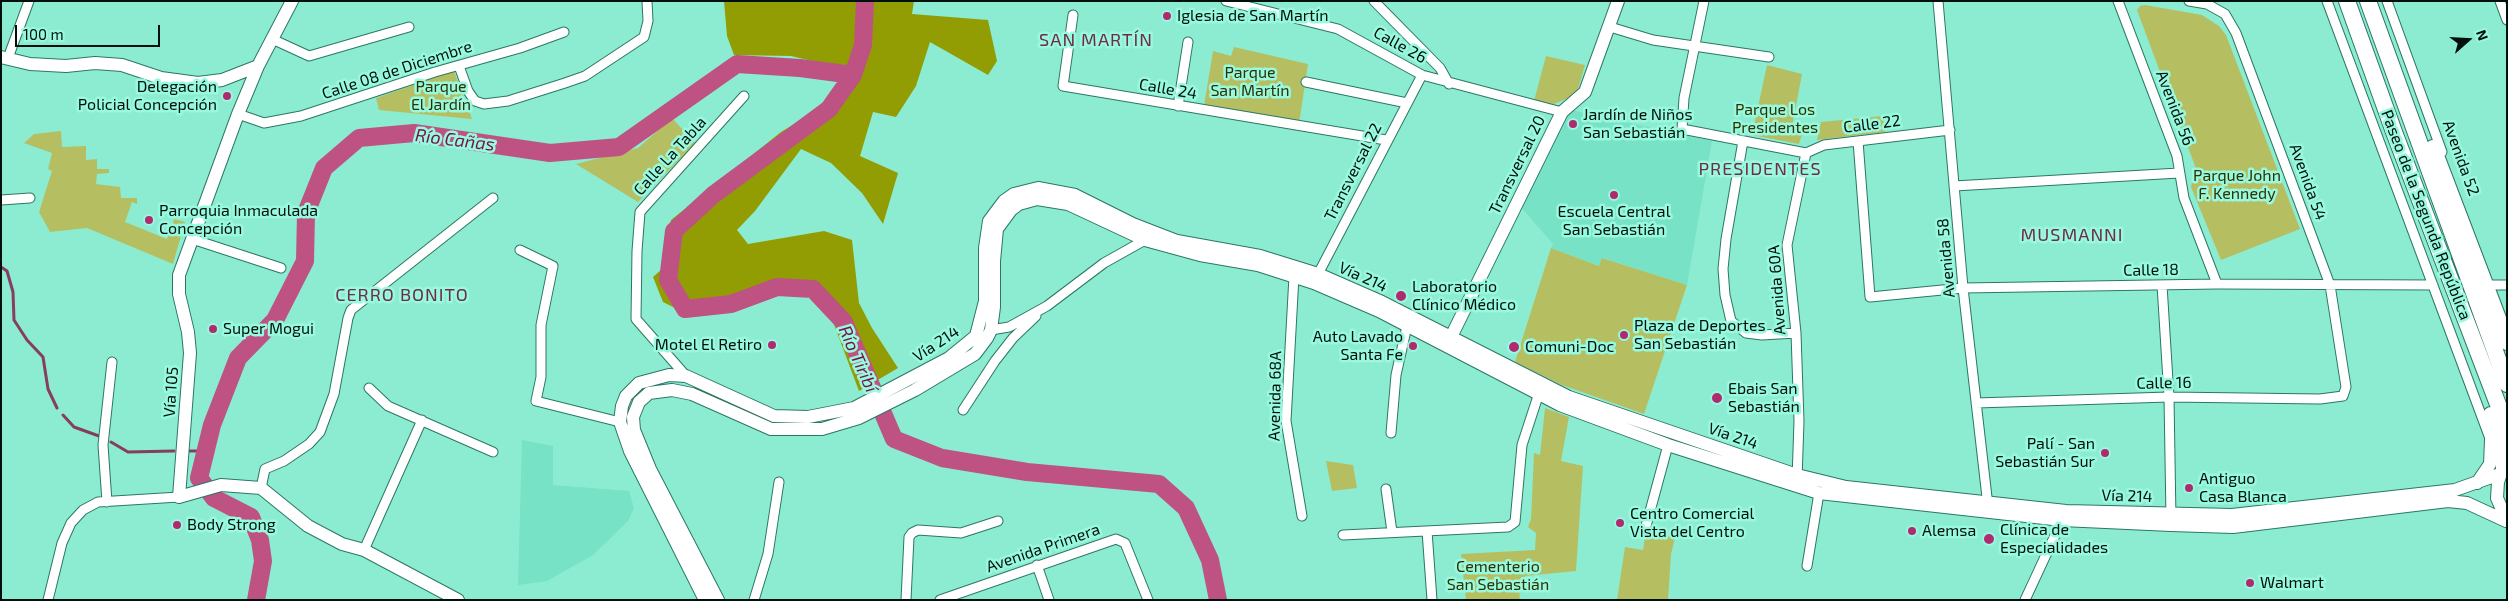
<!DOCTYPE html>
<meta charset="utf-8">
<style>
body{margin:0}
#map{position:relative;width:2508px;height:601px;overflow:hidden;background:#8cecd1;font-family:"Exo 2",sans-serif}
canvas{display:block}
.frame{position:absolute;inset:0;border:2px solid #00110c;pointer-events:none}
.north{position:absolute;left:2443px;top:15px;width:50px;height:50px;-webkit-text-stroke:4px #99f9de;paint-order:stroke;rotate:71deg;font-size:14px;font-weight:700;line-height:20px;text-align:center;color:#00110c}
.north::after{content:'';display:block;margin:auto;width:18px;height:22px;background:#00110c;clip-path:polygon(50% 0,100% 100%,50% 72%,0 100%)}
.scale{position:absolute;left:15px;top:25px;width:145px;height:22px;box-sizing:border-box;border:2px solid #00110c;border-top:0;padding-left:6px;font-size:15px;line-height:18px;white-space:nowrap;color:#00110c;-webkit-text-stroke:4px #99f9de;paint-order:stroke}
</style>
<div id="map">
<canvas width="2508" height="601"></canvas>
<div class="frame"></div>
<div class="north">N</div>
<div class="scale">100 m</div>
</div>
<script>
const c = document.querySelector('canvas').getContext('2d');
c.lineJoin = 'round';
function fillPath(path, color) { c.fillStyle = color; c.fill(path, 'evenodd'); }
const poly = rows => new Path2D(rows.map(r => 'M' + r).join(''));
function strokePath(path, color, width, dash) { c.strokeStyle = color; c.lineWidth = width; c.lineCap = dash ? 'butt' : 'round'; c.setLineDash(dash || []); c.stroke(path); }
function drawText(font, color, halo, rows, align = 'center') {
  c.font = font + ' "Exo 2",sans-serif'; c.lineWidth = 5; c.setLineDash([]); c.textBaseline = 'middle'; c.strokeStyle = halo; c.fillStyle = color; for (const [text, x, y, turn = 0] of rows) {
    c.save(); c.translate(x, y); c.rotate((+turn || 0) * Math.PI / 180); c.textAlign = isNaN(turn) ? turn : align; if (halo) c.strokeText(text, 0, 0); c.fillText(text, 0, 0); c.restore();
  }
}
const built = poly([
 [1571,110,1712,141,1687,285,1603,258,1600,266,1551,248,1553,244,1520,206,1564,117],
 [522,440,553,446,553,485,629,491,634,508,628,521,593,555,547,581,518,585]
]);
const green = poly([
 [2145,5,2202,15,2219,26,2226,35,2300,229,2221,260,2191,187,2195,166,2137,10,2140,6],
 [1234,47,1308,64,1299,124,1204,106,1213,51,1231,56],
 [1546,56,1585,65,1578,89,1571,97,1554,104,1534,101],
 [1767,65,1802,74,1792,127,1803,131,1799,144,1752,135],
 [454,71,472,119,379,110,376,98],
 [1883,116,1885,132,1817,140,1821,122],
 [672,118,695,143,638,202,576,164,638,148],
 [61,131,62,147,86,146,86,160,97,159,97,169,109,169,109,173,97,174,96,184,120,187,121,198,137,198,137,204,132,202,125,222,167,239,169,234,173,235,176,225,173,223,174,219,185,222,173,264,87,228,50,232,39,212,52,171,48,169,52,153,24,143,34,134],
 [1551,248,1599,266,1602,258,1687,285,1644,414,1562,385,1515,362],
 [1545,408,1569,417,1561,461,1583,466,1576,571,1525,576,1519,589,1520,600,1466,600,1461,554,1535,550,1536,533,1528,527,1531,519,1534,453,1540,455],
 [1326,461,1353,465,1357,488,1332,491],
 [1646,530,1675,538,1671,554,1668,600,1617,600,1625,547,1643,550]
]);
const forest = poly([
 [724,1,914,1,912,14,988,20,997,61,988,75,930,42,916,86,896,117,873,112,860,156,898,173,883,224,862,193,831,163,801,149,755,211,737,230,748,244,824,231,852,240,859,303,872,328,898,368,859,391,820,287,776,293,715,310,681,311,663,302,653,277,662,269,671,220,781,132,854,88,829,65,791,56,734,55,727,36]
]);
const stream = poly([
 [1,267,7,271,13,292,14,320,27,340,43,357,48,389,57,408],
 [63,415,74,427,99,436],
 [111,442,128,452,174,451],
 [188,451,206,451]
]);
const river = poly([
 [865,1,863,45,853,75,829,109,713,195,674,231,668,280,685,309,731,304,777,287,813,289,844,322,894,439,942,458,1027,472,1159,484,1186,508,1210,560,1218,600],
 [256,600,263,561,260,540,251,517,214,498,199,478,212,425,238,358,275,320,305,261,306,213,324,168,359,138,414,133,550,153,619,147,737,64,800,68,853,75]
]);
const street = poly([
 [1226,1,1338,29,1422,75,1562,112],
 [1374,1,1440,68,1449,84],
 [1704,1,1684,98,1682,129,1806,153,1824,145,1950,130],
 [1938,1,1963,288,1988,506],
 [2118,1,2177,156,2184,198,2217,284],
 [2327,1,2492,444],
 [2387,1,2442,152],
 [2500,1,2507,20],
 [1073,15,1063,86,1386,140],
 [1610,27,1653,40,1769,57],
 [272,39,309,56,409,27],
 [8,58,29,1],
 [459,66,468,91,475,101,484,104,508,101,565,83,585,76,644,37,648,21,647,1],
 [1306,82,1407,103],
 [1178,106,1188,42],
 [238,114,264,123,301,116,435,72,520,48,564,32],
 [1743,141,1726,239,1723,269,1725,295,1731,321,1746,333,1762,335,1796,333],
 [1858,141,1870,297,1963,288,2217,284,2433,285],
 [1954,186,2179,173],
 [1,200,30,198],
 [192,239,281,268],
 [520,250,553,266,541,325,541,377,536,401,620,422],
 [1294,276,1286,421,1302,516],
 [1316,278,1422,75],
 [2162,285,2169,397,2171,519],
 [2492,285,2507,285],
 [991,330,1009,327,1047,306,1104,263,1145,240,1148,236],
 [686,376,636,319,637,251,640,212,744,96],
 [369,388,388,406,493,452],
 [1976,403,2169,397,2320,399,2343,396,2346,387,2330,285,2236,33,2225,14,2207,4,2189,1],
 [963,410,995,361,1013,338,1036,316],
 [1391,433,1396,375,1407,326],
 [1797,480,1799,421,1796,333,1787,245,1806,153],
 [261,488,265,469,284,461,309,444,320,432,334,394,348,318,351,310,493,198],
 [1386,489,1392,532],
 [107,502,103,445,112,362],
 [1646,526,1668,445],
 [1427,531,1432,600],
 [1343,535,1508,527,1515,522,1522,445,1540,390],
 [364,550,422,420],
 [1037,565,1049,600],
 [1807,566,1819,493],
 [48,600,62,543,71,523,83,510,98,502,179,497],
 [754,600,768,554,779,482],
 [906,600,909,537,912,533,918,530,961,533,998,521],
 [940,600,1116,539,1125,543,1148,600],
 [2025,600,2064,516]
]);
const secondary = poly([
 [292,1,258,66,238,114,179,275,179,294,188,332,190,353,179,497,221,485,261,488,308,526,342,544,364,550,458,600],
 [1,57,30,64,66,66,95,63,122,65,161,78,198,83,222,80,258,66],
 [1448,343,1562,112,1585,92,1618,1],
 [2502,470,2498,482,2497,498,2507,521],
 [2477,483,2490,464,2491,440],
 [705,600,630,451,620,422,622,406,626,396,639,383,669,375,686,376,774,416,808,417,854,408,949,358,976,336,985,301,985,248,989,221,1004,201,1014,194,1038,188,1075,195,1133,224,1177,241,1260,256,1318,274,1382,302,1569,397,1797,475,1846,487,2066,511,2232,515,2455,490,2500,474],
 [718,600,650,469,634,430,633,417,639,402,649,393,672,390,692,394,771,429,822,429,859,418,915,390,975,354,987,338,991,330,994,307,994,261,997,229,1011,210,1019,204,1037,199,1068,204,1145,240,1200,255,1258,265,1314,283,1379,311,1560,405,1668,445,1819,493,2062,520,2171,525,2233,527,2448,501,2467,503,2506,521]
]);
const highway = poly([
 [2347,1,2394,132,2507,428],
 [2368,1,2507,384],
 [2433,148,2507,342],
 [2491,415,2498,433,2504,467]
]);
const markers = [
 [1167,16,5,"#b02a6f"],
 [227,96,5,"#b02a6f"],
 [1573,124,5,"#b02a6f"],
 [1614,195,5,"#b02a6f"],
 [149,220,5,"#b02a6f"],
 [1401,296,6,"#b02a6f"],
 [213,329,5,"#b02a6f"],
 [1624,335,5,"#b02a6f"],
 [772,345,5,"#b02a6f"],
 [1413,346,5,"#b02a6f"],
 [1514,347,6,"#b02a6f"],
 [1717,398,6,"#b02a6f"],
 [2105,453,5,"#b02a6f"],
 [2189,488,5,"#b02a6f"],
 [1620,523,5,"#b02a6f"],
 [177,525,5,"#b02a6f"],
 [1912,531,5,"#b02a6f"],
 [1989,539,6,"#b02a6f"],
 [2250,583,5,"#b02a6f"]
];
const poiNames = [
 ["Iglesia de San Martín",1177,16],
 ["Delegación",217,87,"right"],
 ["Policial Concepción",217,105,"right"],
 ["Jardín de Niños",1583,115],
 ["San Sebastián",1583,133],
 ["Parroquia Inmaculada",159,211],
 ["Concepción",159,229],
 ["Escuela Central",1614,212,"center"],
 ["San Sebastián",1614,230,"center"],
 ["Laboratorio",1412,287],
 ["Clínico Médico",1412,305],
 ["Plaza de Deportes",1634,326],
 ["San Sebastián",1634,344],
 ["Super Mogui",223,329],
 ["Auto Lavado",1403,337,"right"],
 ["Santa Fe",1403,355,"right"],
 ["Motel El Retiro",762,345,"right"],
 ["Comuni-Doc",1525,347],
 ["Ebais San",1728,389],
 ["Sebastián",1728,407],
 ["Palí - San",2095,444,"right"],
 ["Sebastián Sur",2095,462,"right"],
 ["Antiguo",2199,479],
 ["Casa Blanca",2199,497],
 ["Centro Comercial",1630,514],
 ["Vista del Centro",1630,532],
 ["Body Strong",187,525],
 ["Clínica de",2000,530],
 ["Especialidades",2000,548],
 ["Alemsa",1922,531],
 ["Walmart",2260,583]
];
const streetNames = [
 ["Calle 26",1400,45,29],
 ["Calle 08 de Diciembre",397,70,-18],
 ["Calle 24",1168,89,10],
 ["Avenida 56",2175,108,69],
 ["Calle 22",1872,124,-7],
 ["Calle La Tabla",670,156,-48],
 ["Avenida 52",2461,158,70],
 ["Transversal 20",1517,165,-64],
 ["Transversal 22",1353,172,-63],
 ["Avenida 54",2308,182,70],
 ["Paseo de la Segunda República",2426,215,69],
 ["Avenida 58",1946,258,-95],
 ["Calle 18",2151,270,-1],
 ["Vía 214",1363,277,24],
 ["Avenida 60A",1777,290,-94],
 ["Vía 214",936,344,-33],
 ["Calle 16",2164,383,-1],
 ["Vía 105",171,392,-86],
 ["Avenida 68A",1275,396,-89],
 ["Vía 214",1733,436,19],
 ["Vía 214",2127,496,2],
 ["Avenida Primera",1043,548,-19]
];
const parkNames = [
 ["Parque",1250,73],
 ["San Martín",1250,91],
 ["Parque",441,87],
 ["El Jardín",441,105],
 ["Parque Los",1775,110],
 ["Presidentes",1775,128],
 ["Parque John",2237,176],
 ["F. Kennedy",2237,194],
 ["Cementerio",1498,567],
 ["San Sebastián",1498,585]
];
const neighbourhoodNames = [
 ["SAN MARTÍN",1096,40],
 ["PRESIDENTES",1760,169],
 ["MUSMANNI",2072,235],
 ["CERRO BONITO",402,295]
];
const waterNames = [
 ["Río Cañas",455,140,7],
 ["Río Tiribí",858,359,66]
];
fillPath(built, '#77e2c5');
fillPath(green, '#b5bf62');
fillPath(forest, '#929c03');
strokePath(stream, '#853e5f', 3);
strokePath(river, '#be5283', 18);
strokePath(street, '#2c7764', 11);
strokePath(secondary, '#2c7764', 14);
strokePath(highway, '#2c7764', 18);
strokePath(street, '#fff', 9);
strokePath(secondary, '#fff', 12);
strokePath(highway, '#fff', 16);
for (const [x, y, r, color] of markers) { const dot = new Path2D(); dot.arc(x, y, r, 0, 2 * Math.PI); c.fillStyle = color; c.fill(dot); strokePath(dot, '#99f9de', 2); }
drawText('16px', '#00110c', '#99f9de', poiNames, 'left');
drawText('16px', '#00110c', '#99f9de', streetNames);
drawText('16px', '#2f3200', '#99f9de', parkNames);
c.letterSpacing = '1px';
drawText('18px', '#6e2c4a', '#99f9de', neighbourhoodNames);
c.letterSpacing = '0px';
drawText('italic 18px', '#771248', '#99f9de', waterNames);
</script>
